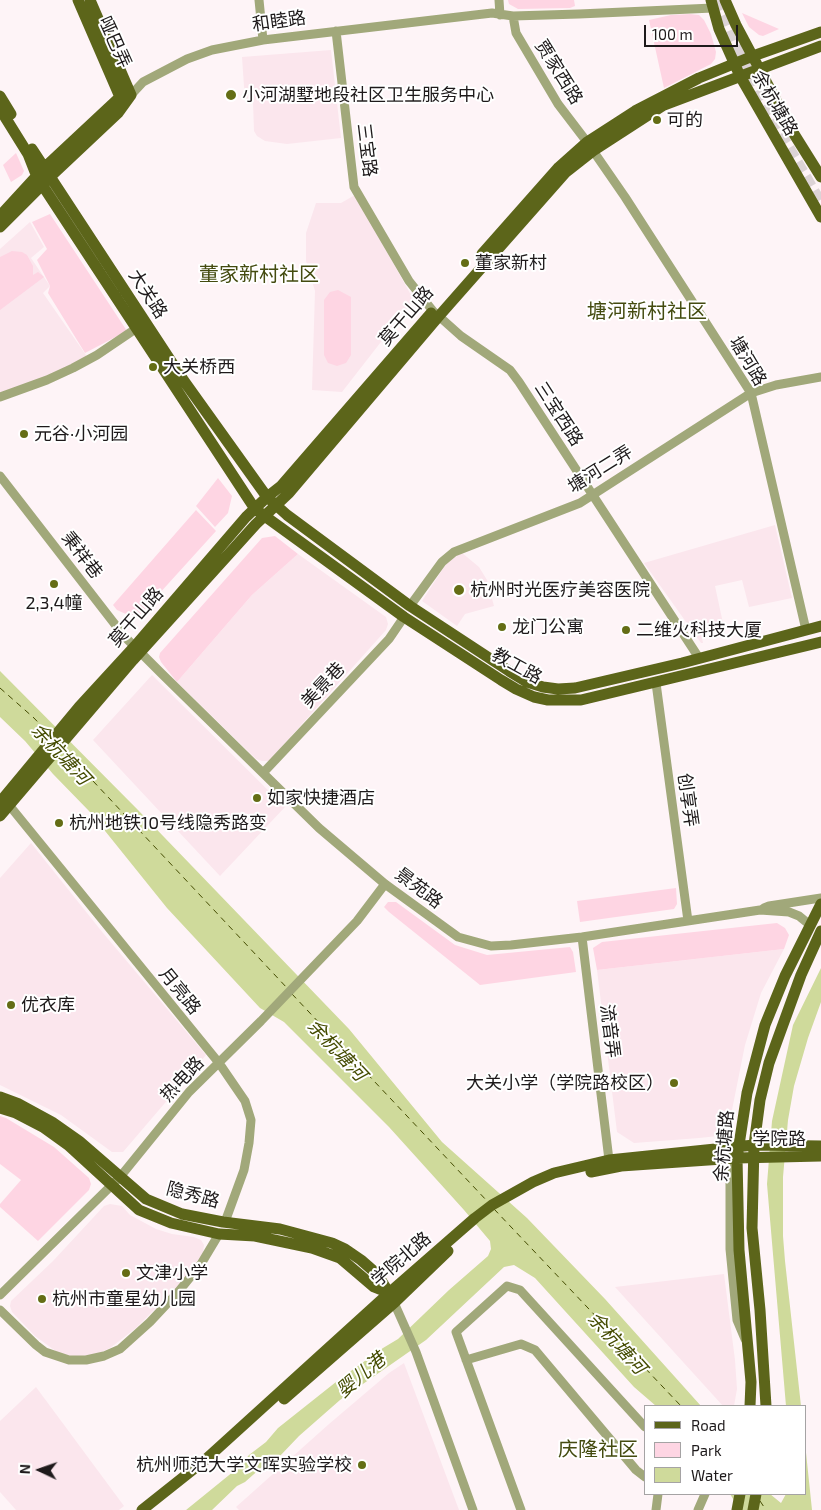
<!DOCTYPE html>
<meta charset="utf-8">
<style>
body{margin:0}
#map{position:relative;width:821px;height:1510px;overflow:hidden;background:#fef4f7;font-family:"Exo 2",sans-serif}
canvas{display:block}
.legend{position:absolute;left:644px;top:1405px;width:162px;height:90px;box-sizing:border-box;background:#fff;border:1px solid #a5a3a4;margin:0;padding:6px 9px;list-style:none;font-size:15px;color:#1e1a1b}
.legend li{display:flex;align-items:center;gap:10px;height:25px}
.legend b{width:25px;border:1px solid #a5a3a4}
.north{position:absolute;left:15px;top:1445px;width:50px;height:50px;-webkit-text-stroke:4px #fff;paint-order:stroke;rotate:273deg;font-size:14px;font-weight:700;line-height:20px;text-align:center;color:#1e1a1b}
.north::after{content:'';display:block;margin:auto;width:18px;height:22px;background:#1e1a1b;clip-path:polygon(50% 0,100% 100%,50% 72%,0 100%)}
.scale{position:absolute;left:644px;top:25px;width:94px;height:22px;box-sizing:border-box;border:2px solid #1e1a1b;border-top:0;padding-left:6px;font-size:15px;line-height:18px;white-space:nowrap;color:#1e1a1b;-webkit-text-stroke:4px #fff;paint-order:stroke}
</style>
<div id="map">
<canvas width="821" height="1510"></canvas>
<ul class="legend">
<li><b style="height:6px;background:#5c651a"></b>Road</li>
<li><b style="height:14px;background:#fed5e3"></b>Park</li>
<li><b style="height:14px;background:#cfda9b"></b>Water</li>
</ul>
<div class="north">N</div>
<div class="scale">100 m</div>
</div>
<script>
const c = document.querySelector('canvas').getContext('2d');
c.lineJoin = 'round';
function fillPath(path, color) { c.fillStyle = color; c.fill(path, 'evenodd'); }
const poly = rows => new Path2D(rows.map(r => 'M' + r).join(''));
function strokePath(path, color, width, dash) { c.strokeStyle = color; c.lineWidth = width; c.lineCap = dash ? 'butt' : 'round'; c.setLineDash(dash || []); c.stroke(path); }
function drawText(font, color, halo, rows, align = 'center') {
  c.font = font + ' "Exo 2","Noto Sans SC",sans-serif'; c.lineWidth = 4; c.setLineDash([]); c.textBaseline = 'middle'; c.strokeStyle = halo; c.fillStyle = color; for (const [text, x, y, turn = 0] of rows) {
    c.save(); c.translate(x, y); c.rotate((+turn || 0) * Math.PI / 180); c.textAlign = isNaN(turn) ? turn : align; if (halo) c.strokeText(text, 0, 0); c.fillText(text, 0, 0); c.restore();
  }
}
const built = poly([
 [331,50,341,138,287,144,265,141,257,136,254,131,253,102,245,101,242,57],
 [355,195,411,295,412,302,342,392,312,390,315,291,306,261,306,233,316,203,341,203],
 [30,222,44,247,31,258,50,286,43,293,88,358,0,399,0,249],
 [775,525,792,598,749,607,742,580,715,586,724,628,701,634,703,643,701,643,644,563],
 [461,552,479,567,487,580,494,606,465,614,457,626,422,601,446,564],
 [298,554,386,617,388,624,386,630,269,761,262,761,256,759,177,682,252,595],
 [152,675,285,807,220,876,93,740],
 [31,843,103,933,206,1055,123,1152,112,1152,61,1115,0,1085,0,878],
 [784,949,761,993,745,1045,730,1120,727,1128,723,1133,718,1136,699,1138,634,1143,617,1132,597,970],
 [110,1204,122,1206,130,1215,156,1229,172,1234,194,1237,201,1240,204,1245,203,1253,178,1286,136,1328,110,1348,97,1354,84,1356,70,1356,57,1352,35,1336,12,1312,10,1306,11,1301,53,1261,104,1206],
 [724,1274,735,1360,737,1389,734,1406,723,1406,615,1287],
 [404,1363,459,1510,239,1510,236,1507,329,1424,389,1373],
 [36,1387,124,1506,119,1510,16,1510,0,1492,0,1421]
]);
const green = poly([
 [508,0,574,0,575,6,570,8,518,9,509,4],
 [742,13,779,29,763,36,759,35,749,27],
 [690,14,699,15,704,20,711,34,716,52,715,59,711,64,664,88,649,20,671,15],
 [16,153,24,171,22,175,11,182,3,165],
 [50,214,127,331,85,353,48,293,50,286,37,260,47,249,32,222],
 [12,251,22,252,27,255,33,266,33,275,38,272,44,277,0,310,0,257],
 [338,290,351,297,351,355,346,363,337,366,328,363,324,355,324,300,330,292],
 [218,478,232,496,228,513,215,527,196,506],
 [196,510,216,531,139,616,126,614,117,610,113,605],
 [275,536,298,554,252,595,177,682,161,662,159,657,160,653,262,538],
 [676,888,677,904,674,909,580,922,577,901],
 [388,902,396,902,455,945,487,955,570,947,573,952,576,972,480,985,389,912,384,907],
 [777,923,785,928,789,935,784,949,597,970,593,948,602,942],
 [0,1116,6,1118,54,1147,89,1178,91,1184,89,1190,38,1241,0,1207,0,1204,21,1180,0,1164]
]);
const water = poly([
 [0,671,138,810,349,1029,442,1142,527,1218,605,1299,701,1406,656,1406,634,1387,535,1278,514,1265,504,1267,426,1340,340,1400,299,1436,279,1457,262,1467,245,1482,237,1486,212,1510,186,1510,239,1467,249,1455,266,1442,278,1428,341,1378,383,1348,398,1339,449,1290,488,1256,491,1249,490,1241,464,1210,389,1127,284,1022,260,1008,167,908,89,811,53,774,25,741,0,717],
 [821,968,821,1002,808,1038,794,1086,788,1120,783,1177,783,1236,785,1261,801,1406,786,1406,767,1184,772,1121,793,1025],
 [805,1443,812,1510,740,1510,730,1494,770,1494,781,1503,786,1494,805,1494]
]);
const ferry = poly([
 [0,688,34,718,49,734],
 [63,749,288,989],
 [292,994,488,1202],
 [494,1209,681,1406],
 [760,1501,766,1510]
]);
const majorTunnel = poly([
 [717,0,757,93,821,203]
]);
const minor = poly([
 [259,0,263,40],
 [499,0,500,15],
 [513,16,516,33,558,104,587,142,625,197,751,393,806,630],
 [336,31,354,187,409,281,433,311,461,336,510,370,519,382,699,658],
 [131,95,143,82,187,59,212,50,263,40,492,13,513,16,579,14,713,8],
 [0,397,47,380,73,368,97,355,131,332],
 [0,476,124,636,161,673,319,828,385,884,458,937,491,946,511,945,582,937,760,910,789,912,799,916,810,925],
 [410,606,442,562,454,552,580,503,751,393,776,385,821,377],
 [656,683,688,921],
 [263,773,389,639,404,617],
 [9,805,219,1063,245,1101,251,1120,249,1143,244,1170,225,1222],
 [764,908,769,906,821,898],
 [582,937,609,1160],
 [735,1163,730,1176,730,1249,737,1320,745,1339],
 [0,1295,120,1177,189,1092,261,1021,357,921,385,884],
 [392,1298,416,1352,473,1510],
 [0,1310,36,1345,45,1352,69,1360,86,1360,104,1356,120,1349,150,1322,179,1291,201,1264,219,1234],
 [466,1360,521,1344,535,1350,636,1470,645,1477],
 [521,1510,456,1332,507,1286,520,1290,645,1427],
 [656,1510,658,1494],
 [698,1510,705,1494]
]);
const major = poly([
 [78,0,120,97],
 [90,0,131,95],
 [711,0,719,29,740,76,821,217],
 [725,0,736,25,794,134,821,177],
 [0,96,11,114],
 [0,109,28,154,37,177,255,509,404,617,501,680,516,689,534,697,548,700,581,700,821,642],
 [32,149,184,381,267,497,287,515,410,606,509,671,527,682,543,687,558,689,575,688,682,663,821,626],
 [0,216,44,168,120,97,131,95],
 [0,227,50,177,118,113,131,95],
 [482,254,559,167,587,142,635,111,699,78,753,56,821,32],
 [0,802,79,707,135,646,246,517,267,497,281,486,431,313],
 [0,816,133,660,256,524,289,493,439,316,565,173,593,151,664,105,821,46],
 [0,1097,19,1104,52,1122,79,1141,146,1199,182,1214,223,1222,280,1229,332,1243,345,1249,361,1260,377,1274,389,1293],
 [0,1108,16,1113,43,1127,68,1145,139,1210,171,1223,219,1234,255,1236,312,1248,340,1258,374,1287,389,1293],
 [591,1172,621,1166,737,1158,821,1156],
 [284,1399,395,1302,448,1251],
 [750,1406,751,1382,739,1250,737,1158,747,1093,765,1025,785,976,821,904],
 [766,1406,760,1310,752,1228,754,1145,760,1100,769,1063,801,975,821,931],
 [142,1510,205,1460,389,1293,475,1218,492,1205,533,1182,554,1173,609,1160,754,1145,821,1146],
 [737,1510,740,1494],
 [753,1510,756,1494]
]);
const markers = [
 [231,95,6,"#646d15"],
 [657,120,5,"#646d15"],
 [465,263,5,"#646d15"],
 [153,367,5,"#646d15"],
 [24,434,5,"#646d15"],
 [54,584,5,"#646d15"],
 [459,590,6,"#646d15"],
 [502,627,5,"#646d15"],
 [626,630,5,"#646d15"],
 [257,798,5,"#646d15"],
 [59,823,5,"#646d15"],
 [11,1005,5,"#646d15"],
 [674,1083,5,"#646d15"],
 [126,1273,5,"#646d15"],
 [42,1299,5,"#646d15"],
 [362,1465,5,"#646d15"]
];
const streetNames = [
 ["和睦路",279,21,-8],
 ["哑巴弄",115,42,66],
 ["贾家西路",559,72,58],
 ["余杭塘路",775,103,60],
 ["三宝路",367,150,83],
 ["大关路",148,294,57],
 ["莫干山路",406,316,-49],
 ["塘河路",748,361,59],
 ["三宝西路",559,414,57],
 ["塘河二弄",600,469,-32],
 ["秉祥巷",82,555,52],
 ["莫干山路",136,617,-49],
 ["教工路",517,666,29],
 ["美景巷",323,685,-47],
 ["创享弄",688,800,82],
 ["景苑路",419,888,37],
 ["月亮路",180,991,51],
 ["流音弄",610,1031,83],
 ["热电路",182,1079,-47],
 ["学院路",779,1139],
 ["余杭塘路",724,1146,-85],
 ["隐秀路",193,1195,15],
 ["学院北路",401,1259,-41]
];
const poiNames = [
 ["小河湖墅地段社区卫生服务中心",242,95],
 ["可的",667,120],
 ["董家新村",475,263],
 ["大关桥西",163,367],
 ["元谷·小河园",34,434],
 ["杭州时光医疗美容医院",470,590],
 ["2,3,4幢",54,603,"center"],
 ["龙门公寓",512,627],
 ["二维火科技大厦",636,630],
 ["如家快捷酒店",267,798],
 ["杭州地铁10号线隐秀路变",69,823],
 ["优衣库",21,1005],
 ["大关小学（学院路校区）",664,1083,"right"],
 ["文津小学",136,1273],
 ["杭州市童星幼儿园",52,1299],
 ["杭州师范大学文晖实验学校",352,1465,"right"]
];
const waterNames = [
 ["余杭塘河",61,754,47],
 ["余杭塘河",337,1050,47],
 ["余杭塘河",617,1343,48],
 ["婴儿港",361,1375,-40]
];
const quarterNames = [
 ["董家新村社区",259,274],
 ["塘河新村社区",647,311],
 ["庆隆社区",598,1449]
];
fillPath(built, '#fbe6ed');
fillPath(green, '#fed5e3');
fillPath(water, '#cfda9b');
strokePath(ferry, '#444b00', 1, [6, 5]);
strokePath(majorTunnel, '#dcd3d6', 11, [11, 5.5]);
strokePath(minor, '#a1a87a', 9);
strokePath(major, '#5c651a', 11);
for (const [x, y, r, color] of markers) { const dot = new Path2D(); dot.arc(x, y, r, 0, 2 * Math.PI); c.fillStyle = color; c.fill(dot); strokePath(dot, '#fff', 2); }
drawText('18px', '#1e1a1b', '#fff', streetNames);
drawText('18px', '#1e1a1b', '#fff', poiNames, 'left');
drawText('italic 19px', '#444b00', '#fff', waterNames);
drawText('20px', '#444b10', '#fff', quarterNames);
</script>
